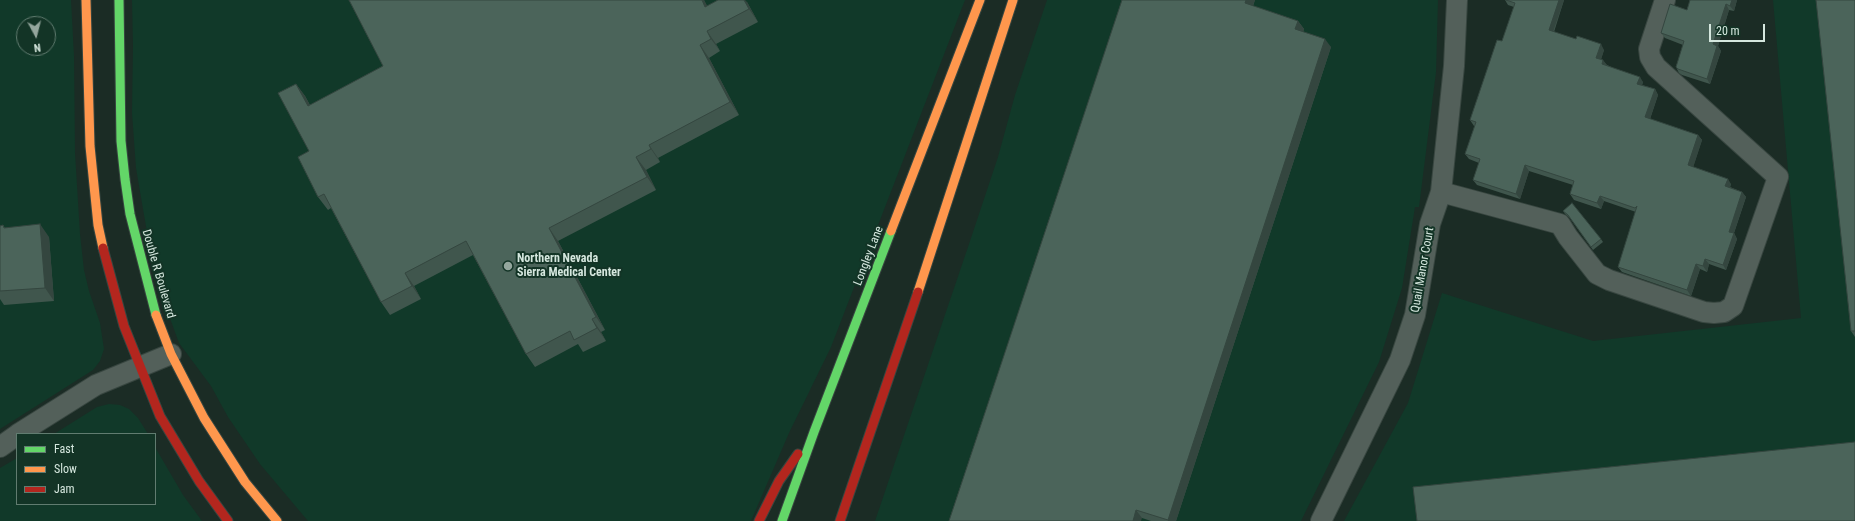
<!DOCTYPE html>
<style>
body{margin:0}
#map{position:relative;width:1855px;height:521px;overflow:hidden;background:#1b2c25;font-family:"Roboto Condensed",sans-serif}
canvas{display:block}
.legend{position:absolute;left:16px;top:433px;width:140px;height:72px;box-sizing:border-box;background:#133426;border:1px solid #617c70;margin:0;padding:5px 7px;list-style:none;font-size:12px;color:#d5e7de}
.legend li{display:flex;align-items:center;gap:8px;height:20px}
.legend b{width:20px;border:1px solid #617c70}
.north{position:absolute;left:16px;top:16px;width:40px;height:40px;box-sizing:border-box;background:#133426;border:1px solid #617c70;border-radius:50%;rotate:173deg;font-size:11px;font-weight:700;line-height:16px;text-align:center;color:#d5e7de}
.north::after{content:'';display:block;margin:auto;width:14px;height:18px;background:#94a69d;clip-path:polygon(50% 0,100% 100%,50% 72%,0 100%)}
.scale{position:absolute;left:1709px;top:24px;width:56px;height:18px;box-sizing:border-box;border:2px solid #d5e7de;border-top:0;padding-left:5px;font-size:12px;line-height:14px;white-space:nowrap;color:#d5e7de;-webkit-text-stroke:3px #133426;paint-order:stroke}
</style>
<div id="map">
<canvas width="1855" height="521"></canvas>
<ul class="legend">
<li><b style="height:5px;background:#63d668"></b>Fast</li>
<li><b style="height:5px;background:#ff974d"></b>Slow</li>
<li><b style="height:5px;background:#b3261e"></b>Jam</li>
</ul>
<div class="north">N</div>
<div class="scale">20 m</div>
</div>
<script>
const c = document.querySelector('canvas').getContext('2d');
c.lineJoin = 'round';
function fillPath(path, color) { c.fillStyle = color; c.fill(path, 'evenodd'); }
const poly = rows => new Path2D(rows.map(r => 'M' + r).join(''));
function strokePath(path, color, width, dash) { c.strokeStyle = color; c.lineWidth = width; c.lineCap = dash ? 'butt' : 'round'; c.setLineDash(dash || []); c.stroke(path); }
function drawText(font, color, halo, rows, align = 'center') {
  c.font = font + ' "Roboto Condensed",sans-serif'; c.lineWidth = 4; c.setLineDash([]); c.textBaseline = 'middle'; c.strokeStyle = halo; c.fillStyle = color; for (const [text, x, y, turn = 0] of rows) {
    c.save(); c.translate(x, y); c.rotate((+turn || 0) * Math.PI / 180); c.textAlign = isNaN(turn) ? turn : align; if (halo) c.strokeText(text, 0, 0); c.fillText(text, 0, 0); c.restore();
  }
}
const built = poly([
 [0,0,71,0,74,56,75,153,80,234,84,270,89,291,100,323,104,349,100,361,93,370,0,429],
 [24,24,48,24,48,48,24,48],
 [132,0,965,0,831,347,789,433,751,521,308,521,260,464,228,417,211,386,179,343,159,288,149,244,136,168,132,113,133,46],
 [1047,0,1438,0,1436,72,1419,207,1415,207,1402,288,1379,362,1301,521,875,521,968,247,998,157,1015,95],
 [1773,0,1855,0,1855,521,1344,521,1408,403,1442,293,1593,341,1801,318],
 [109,404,120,405,129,409,138,418,148,434,54,434,97,407],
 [155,447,183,495,202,521,0,521,0,468,17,458,17,504,155,504]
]);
const street = poly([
 [1441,192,1560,224,1568,237,1597,274,1609,280,1704,312,1714,313,1724,312,1733,306,1778,177,1656,67,1650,57,1649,49,1665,0],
 [18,434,96,385,171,354],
 [0,447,17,435],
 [1321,521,1400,360,1415,315,1430,224,1441,192,1454,66,1457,0]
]);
const fast = poly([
 [119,0,121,141,125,179,130,214,156,315],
 [782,521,814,432,891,231]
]);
const slow = poly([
 [86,0,90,146,98,225,103,248],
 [891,231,980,0],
 [918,292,1013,0],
 [156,315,171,354,204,418,245,482,277,521]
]);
const jam = poly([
 [103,248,124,326,160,416,199,481,228,521],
 [759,521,779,481,798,454],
 [840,521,918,292]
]);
const wall = poly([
 [349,0,704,0,707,6,747,2,758,22,716,44,720,51,709,58,739,115,658,158,660,162,646,170,656,190,558,241,605,330,601,332,606,341,583,352,578,344,535,367,526,354,473,255,414,286,421,299,390,315,381,302,331,208,328,210,318,197,309,151,296,84,305,96,310,105,383,66],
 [1122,0,1255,0,1253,6,1298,21,1304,29,1303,32,1331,47,1176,521,1151,521,1142,518,949,521],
 [1505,0,1564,0,1554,32,1604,50,1601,59,1607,65,1643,82,1642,85,1655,89,1658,95,1650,119,1698,135,1702,140,1693,167,1731,184,1730,187,1742,192,1746,197,1734,233,1737,239,1726,270,1709,264,1707,272,1700,269,1691,296,1622,272,1618,267,1636,212,1604,201,1601,209,1574,200,1570,194,1573,185,1529,171,1520,199,1477,185,1473,180,1479,163,1469,159,1465,154,1475,126,1474,126,1470,120,1502,41,1514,7,1508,5],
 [1690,0,1737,0,1734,11,1729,10,1718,46,1721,51,1710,84,1682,75,1679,73,1676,67,1683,45,1665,38,1661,33,1687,10],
 [1855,0,1855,337,1851,331],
 [1563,211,1601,239,1603,242,1593,250,1570,218,1565,214],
 [3,225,5,228,49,237,54,301,4,305,0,299,0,226]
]);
const shadedWall = poly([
 [702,0,704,0,714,19,705,7],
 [744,0,745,0,747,2,758,22,749,9],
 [1246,0,1255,0,1251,11,1245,3],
 [1559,0,1564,0,1552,35,1549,30],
 [1732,0,1737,0,1734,11,1730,6],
 [1726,4,1729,10,1718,46,1721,51,1710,84,1707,79,1713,44],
 [1298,21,1304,29,1301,38,1295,29],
 [707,31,716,44,720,51,711,39],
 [1325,39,1331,47,1176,521,1168,521,1168,520],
 [1601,44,1604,50,1600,63,1596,58],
 [700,45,709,58,739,115,730,102],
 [1603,60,1607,65,1602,64],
 [1640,77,1643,82,1641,89,1637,84],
 [296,84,305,96,317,119,308,106],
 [1655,89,1658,95,1649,122,1645,117],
 [1698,135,1702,140,1692,171,1688,165],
 [649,145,658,158,660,162,651,149],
 [636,157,646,170,656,190,647,177],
 [1525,165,1529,171,1520,199,1516,194],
 [1728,179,1731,184,1729,191,1725,186],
 [1742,192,1746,197,1734,233,1737,239,1726,270,1723,265,1729,232],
 [1600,196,1604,201,1601,209,1597,203],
 [40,224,49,237,54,301,45,288],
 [549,228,558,241,605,330,596,317],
 [1705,259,1709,264,1707,272,1703,266],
 [1696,264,1700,269,1691,296,1687,290],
 [405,273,414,286,421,299,412,286],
 [592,319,601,332,606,341,597,328],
 [1136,510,1142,518,1141,521,1133,521]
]);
const building = poly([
 [349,0,702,0,705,7,718,0,744,0,749,9,707,31,711,39,700,45,730,102,649,145,651,149,636,157,647,177,549,228,596,317,592,319,597,328,574,340,570,331,526,354,466,241,405,273,412,286,381,302,324,194,318,197,298,157,309,151,278,93,296,84,308,106,383,66,349,0],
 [1122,0,1246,0,1245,3,1298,21,1295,29,1325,39,1168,520,1136,510,1133,521,949,521,1122,0],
 [1506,0,1559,0,1549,30,1576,39,1577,36,1601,44,1596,58,1603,60,1602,64,1640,77,1637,84,1655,89,1645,117,1698,135,1688,165,1728,179,1725,186,1742,192,1729,232,1734,233,1723,265,1705,259,1703,266,1696,264,1687,290,1618,267,1637,206,1635,208,1600,196,1597,203,1570,194,1574,181,1525,165,1516,194,1473,180,1480,159,1465,154,1476,122,1470,120,1497,40,1502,41,1515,3,1506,0],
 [1690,0,1732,0,1730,6,1726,4,1713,44,1717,46,1707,79,1678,69,1676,67,1684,41,1661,33,1670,4,1687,10,1690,0],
 [1816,0,1855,0,1855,331,1851,331,1816,0],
 [1572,203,1601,239,1591,247,1568,215,1563,211,1572,203],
 [40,224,45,288,0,291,0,226,3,225,4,228,40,224],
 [1855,442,1855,521,1417,521,1413,487,1855,442]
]);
const markers = [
 [508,266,5,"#94a69d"]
];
const streetNames = [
 ["Longley Lane",869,256,-69],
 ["Quail Manor Court",1423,270,-80],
 ["Double R Boulevard",158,274,74]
];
const poiNames = [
 ["Northern Nevada",517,259],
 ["Sierra Medical Center",517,273]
];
fillPath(built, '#113929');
strokePath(street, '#384640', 22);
strokePath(fast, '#384640', 11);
strokePath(slow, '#384640', 11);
strokePath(jam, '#384640', 11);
strokePath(street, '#53605a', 20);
strokePath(fast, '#63d668', 9);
strokePath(slow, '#ff974d', 9);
strokePath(jam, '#b3261e', 9);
fillPath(wall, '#40564d');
fillPath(shadedWall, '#34463f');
fillPath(building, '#4b645a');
strokePath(building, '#34463f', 1);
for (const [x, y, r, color] of markers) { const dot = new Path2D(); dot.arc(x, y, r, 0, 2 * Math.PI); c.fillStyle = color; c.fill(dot); strokePath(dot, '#133426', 1.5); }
drawText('12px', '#d5e7de', '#133426', streetNames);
drawText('bold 12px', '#d5e7de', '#133426', poiNames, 'left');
</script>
